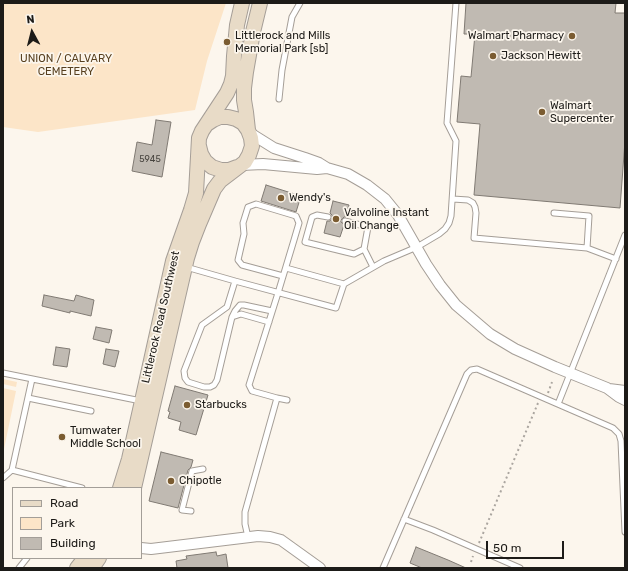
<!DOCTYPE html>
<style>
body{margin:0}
#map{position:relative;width:628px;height:571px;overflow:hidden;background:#fcf6ed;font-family:Rubik,sans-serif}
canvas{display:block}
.frame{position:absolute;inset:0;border:4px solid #1d1b18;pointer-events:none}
.legend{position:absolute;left:12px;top:487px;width:130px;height:72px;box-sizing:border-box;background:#fcf6ed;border:1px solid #a39e98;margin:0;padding:5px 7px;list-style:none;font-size:12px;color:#1d1b18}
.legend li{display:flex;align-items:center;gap:8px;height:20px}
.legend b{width:20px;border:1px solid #a39e98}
.north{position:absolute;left:12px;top:12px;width:40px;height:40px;-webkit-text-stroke:3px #fcf6ed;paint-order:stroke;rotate:353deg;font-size:11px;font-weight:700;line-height:16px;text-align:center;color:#1d1b18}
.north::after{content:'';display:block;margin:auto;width:14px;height:18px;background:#1d1b18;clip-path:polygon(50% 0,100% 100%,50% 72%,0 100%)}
.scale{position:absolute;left:486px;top:541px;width:78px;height:18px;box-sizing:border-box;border:2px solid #1d1b18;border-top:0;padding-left:5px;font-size:12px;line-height:14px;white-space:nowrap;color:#1d1b18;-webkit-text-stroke:3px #fcf6ed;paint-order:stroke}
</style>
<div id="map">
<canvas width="628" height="571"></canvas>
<div class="frame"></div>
<ul class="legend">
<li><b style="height:5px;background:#e8dbc7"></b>Road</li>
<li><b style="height:11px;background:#fce5c8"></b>Park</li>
<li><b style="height:11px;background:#c0bab2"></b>Building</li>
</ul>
<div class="north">N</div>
<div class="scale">50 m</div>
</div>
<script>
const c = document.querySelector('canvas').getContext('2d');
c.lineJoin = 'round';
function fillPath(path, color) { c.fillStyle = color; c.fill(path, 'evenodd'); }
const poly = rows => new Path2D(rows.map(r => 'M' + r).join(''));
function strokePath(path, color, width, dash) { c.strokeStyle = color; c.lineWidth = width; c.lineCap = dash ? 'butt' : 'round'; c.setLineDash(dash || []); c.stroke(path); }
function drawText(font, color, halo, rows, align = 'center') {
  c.font = font + ' Rubik,sans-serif'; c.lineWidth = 3.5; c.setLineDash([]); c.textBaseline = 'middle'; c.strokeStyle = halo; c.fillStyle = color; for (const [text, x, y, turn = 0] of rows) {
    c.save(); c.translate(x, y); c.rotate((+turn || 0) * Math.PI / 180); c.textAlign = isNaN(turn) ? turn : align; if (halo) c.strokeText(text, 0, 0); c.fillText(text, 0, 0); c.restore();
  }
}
const green = poly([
 [3,3,226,3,207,61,195,110,38,132,3,127],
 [3,379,17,382,16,387,3,384],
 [3,388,16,391,3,454]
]);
const building = poly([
 [466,3,616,3,615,13,625,13,625,141,620,208,474,195,480,124,457,122,461,76,471,77,475,34,464,34,466,3],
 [156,120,171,122,162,177,132,171,137,142,152,145,156,120],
 [266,185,301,196,296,212,261,201,266,185],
 [333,201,349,205,346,217,344,217,341,220,341,222,344,225,340,237,324,233,327,221,330,221,332,218,332,215,330,213,333,201],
 [44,295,74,301,76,295,94,300,91,316,70,311,70,313,42,306,44,295],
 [96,327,112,330,109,343,93,339,96,327],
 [56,347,70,349,67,367,53,365,56,347],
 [106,349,119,351,115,367,103,364,106,349],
 [175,386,208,395,196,435,179,430,181,422,168,418,170,412,168,411,175,386],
 [161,452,193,460,191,467,188,470,178,508,149,501,161,452],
 [416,547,448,560,466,568,422,568,410,563,416,547],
 [216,552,217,556,226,554,228,568,177,568,176,561,187,559,186,556,216,552]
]);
const path = poly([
 [548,393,552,382],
 [479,543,538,403],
 [471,562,473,556]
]);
const lane = poly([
 [279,99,282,70,292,17,300,3],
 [453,199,468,200,473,203,475,207,476,213,474,238,587,248,616,259],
 [554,213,589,216,587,248],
 [328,217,317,215,312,217,305,242,354,254,364,249,368,227,345,221],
 [364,249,373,267],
 [186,267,235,281,336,308,344,284,384,261,417,247,439,234,445,229,449,223,451,216,456,141,447,123,456,3],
 [286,268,344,284],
 [235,281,227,307,202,325,184,371,185,378,188,382,204,387,210,387,214,385,217,380,232,317,241,314,269,322],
 [232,317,235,311,240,305,244,305,272,311],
 [3,373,141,401],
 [28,398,91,411],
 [277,398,287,400],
 [558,404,625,235],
 [12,470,82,488],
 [3,478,12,470,32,379],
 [191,511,182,510,192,471,203,469],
 [404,519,433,530,520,568],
 [248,537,245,524,245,512,277,398,252,391,249,385,278,293,294,240,299,223,296,216,256,204,248,207,243,223,244,234,238,260,242,265,283,276],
 [19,568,27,558],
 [383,568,467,374,471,370,477,369,613,428,619,434,621,441,625,532]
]);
const street = poly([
 [250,133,274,148,305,158,319,163,327,168,348,174,367,185,385,199,398,215,426,264,440,285,456,305,490,334,515,349,555,367,607,388,619,397,625,400],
 [241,165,263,164,317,169,327,168],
 [609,389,625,391],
 [141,548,151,549,258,536,270,537,281,540,320,568]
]);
const secondary = poly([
 [207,124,213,120,220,117,228,117,236,119,243,123,248,130],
 [199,146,201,154,205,161,212,167,221,170,229,170,237,167],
 [120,488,129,459,142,401,173,261,191,210,196,193,199,138,202,131,227,93,231,84,233,76,234,56,237,25,242,3],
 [134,488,187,258,192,242,199,224,214,189,220,181,245,162,249,155,252,146,251,138,248,130,246,112,244,100,244,88,246,72,253,32,260,3],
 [77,568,85,558],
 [92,568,99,558]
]);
const markers = [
 [572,36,4,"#7b5c31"],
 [227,42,4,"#7b5c31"],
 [493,56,4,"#7b5c31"],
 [542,112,4,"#7b5c31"],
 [281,198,4,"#7b5c31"],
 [336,219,4,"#7b5c31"],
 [187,405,4,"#7b5c31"],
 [62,437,4,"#7b5c31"],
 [171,481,4,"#7b5c31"]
];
const numberNames = [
 ["5945",150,159]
];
const poiNames = [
 ["Littlerock and Mills",235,36],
 ["Memorial Park [sb]",235,49],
 ["Walmart Pharmacy",564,36,"right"],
 ["Jackson Hewitt",501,56],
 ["Walmart",550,106],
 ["Supercenter",550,119],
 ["Wendy's",289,198],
 ["Valvoline Instant",344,213],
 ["Oil Change",344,226],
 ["Starbucks",195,405],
 ["Tumwater",70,431],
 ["Middle School",70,444],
 ["Chipotle",179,481]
];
const parkNames = [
 ["UNION / CALVARY",66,59],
 ["CEMETERY",66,72]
];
const streetNames = [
 ["Littlerock Road Southwest",161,317,-77]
];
fillPath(green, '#fce5c8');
fillPath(building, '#c0bab2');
strokePath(building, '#807a73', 1);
strokePath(lane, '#a59e97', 7);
strokePath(street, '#a59e97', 12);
strokePath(secondary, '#a59e97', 16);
strokePath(path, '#aba6a0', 2, [2, 3]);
strokePath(lane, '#fff', 5);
strokePath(street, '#fff', 10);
strokePath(secondary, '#e8dbc7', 14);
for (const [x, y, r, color] of markers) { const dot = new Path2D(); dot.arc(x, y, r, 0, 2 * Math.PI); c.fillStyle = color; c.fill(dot); strokePath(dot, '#fcf6ed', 1.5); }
drawText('9px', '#46433e', null, numberNames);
drawText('11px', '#1d1b18', '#fcf6ed', poiNames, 'left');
drawText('11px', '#573f1e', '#fcf6ed', parkNames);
drawText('11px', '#1d1b18', '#fcf6ed', streetNames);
</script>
